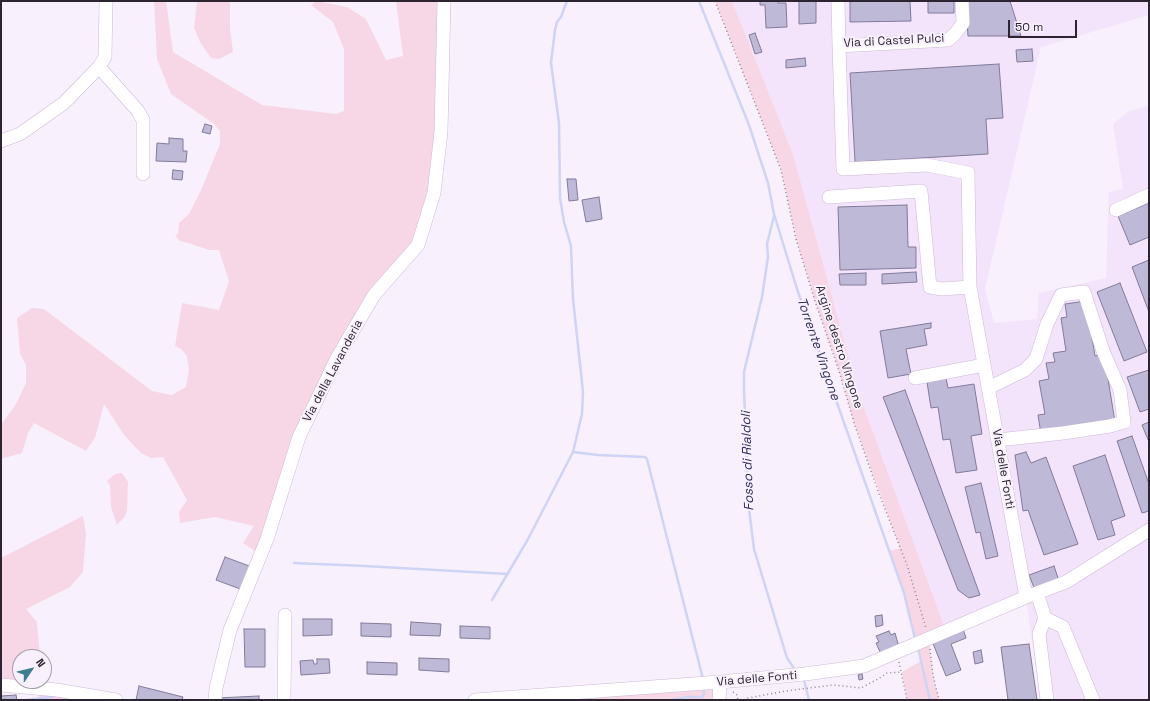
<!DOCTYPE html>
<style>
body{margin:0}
#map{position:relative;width:1150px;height:701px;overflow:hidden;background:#f8f0fd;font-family:"Space Grotesk",sans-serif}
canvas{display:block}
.frame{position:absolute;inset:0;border:2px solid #2c2430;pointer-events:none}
.north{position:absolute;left:12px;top:649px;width:40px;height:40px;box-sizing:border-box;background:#f8f0fd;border:1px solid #a69eab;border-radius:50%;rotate:55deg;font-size:11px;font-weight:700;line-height:16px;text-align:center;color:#2c2430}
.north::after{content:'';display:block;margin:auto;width:14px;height:18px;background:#3f7d93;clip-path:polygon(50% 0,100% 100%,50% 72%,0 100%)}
.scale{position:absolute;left:1008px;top:20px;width:69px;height:18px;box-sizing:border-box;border:2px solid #2c2430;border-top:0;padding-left:5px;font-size:12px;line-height:14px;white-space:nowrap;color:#2c2430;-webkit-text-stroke:3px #f8f0fd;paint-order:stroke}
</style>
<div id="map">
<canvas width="1150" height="701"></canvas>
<div class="frame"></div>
<div class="north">N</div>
<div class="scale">50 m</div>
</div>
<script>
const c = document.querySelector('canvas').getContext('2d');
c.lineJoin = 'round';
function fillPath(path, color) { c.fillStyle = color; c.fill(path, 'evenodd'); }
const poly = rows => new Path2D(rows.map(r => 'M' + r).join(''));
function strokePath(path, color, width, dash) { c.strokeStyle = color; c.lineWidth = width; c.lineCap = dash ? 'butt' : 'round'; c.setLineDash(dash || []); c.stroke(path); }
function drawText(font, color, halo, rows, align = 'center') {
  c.font = font + ' "Space Grotesk",sans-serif'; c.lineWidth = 4; c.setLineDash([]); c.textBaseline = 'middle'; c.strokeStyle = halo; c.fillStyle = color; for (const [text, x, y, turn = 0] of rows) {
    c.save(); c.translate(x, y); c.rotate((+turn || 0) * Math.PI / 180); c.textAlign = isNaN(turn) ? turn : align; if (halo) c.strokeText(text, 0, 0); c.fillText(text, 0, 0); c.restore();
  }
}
const built = poly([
 [732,1,1149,1,1149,15,1041,47,985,289,994,323,1037,319,1039,293,1106,278,1109,192,1123,189,1113,124,1129,111,1149,106,1149,700,1040,700,1026,597,946,631,858,391,793,154]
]);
const green = poly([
 [154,1,166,1,173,52,262,105,336,114,344,111,344,49,333,22,311,5,316,1,347,7,366,19,386,60,403,56,396,1,444,1,441,132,418,245,374,295,299,437,261,555,243,543,254,526,215,517,180,523,179,512,187,500,163,457,151,458,141,453,124,435,104,404,95,438,86,451,34,423,28,433,22,453,1,459,1,425,16,404,26,383,26,365,20,354,17,318,32,308,44,309,152,391,172,395,186,387,189,370,187,356,181,349,175,346,182,303,219,310,229,281,219,250,209,250,188,243,180,241,175,235,178,234,179,223,189,214,201,190,220,144,220,131,214,124,171,94,157,59],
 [197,1,230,1,230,29,233,52,219,59,211,58,200,42,194,28],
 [715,1,732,1,793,154,858,391,946,631,929,639,933,675,939,700,907,700,902,672,921,661,904,593,889,551,900,548,855,426,839,371,815,301,796,239,781,170],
 [122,473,128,482,127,511,124,518,116,525,116,522,111,507,110,486,107,481,115,474],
 [83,516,86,534,83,572,70,587,26,609,37,622,40,657,20,657,20,681,40,681,40,688,99,700,42,700,32,688,1,685,1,558],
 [720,682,719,700,475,700]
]);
const stream = poly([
 [699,1,749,125,768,183,774,214,797,289,904,593,915,639],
 [774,216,767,244,768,257,762,297,744,372,744,391,749,509,754,549,787,658,796,671],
 [573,452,598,455,645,457,647,459,703,679],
 [294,563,365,566,507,574],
 [492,600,527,541,573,452,582,414,583,392,573,299,571,246,564,222,560,198,559,123,551,63,555,30,557,22,561,17,567,1],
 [918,648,930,700],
 [802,678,804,680,809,700],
 [26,700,57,696],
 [671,700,688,697,702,697,704,694,704,687]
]);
const building = poly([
 [760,1,778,1,778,3,786,3,787,27,766,28,765,5,760,5,760,1],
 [799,1,816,1,816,23,799,24,799,1],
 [850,1,910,1,911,21,850,22,850,1],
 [928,1,954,1,954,13,928,13,928,1],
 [966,1,1010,1,1021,36,968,36,966,1],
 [755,33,762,52,755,54,749,35,755,33],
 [1032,49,1033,61,1017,62,1016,50,1032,49],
 [805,58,806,66,786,68,786,60,805,58],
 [999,64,1003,118,986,119,988,154,855,162,850,73,999,64],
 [205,124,212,126,210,134,202,132,205,124],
 [169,138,183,139,183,151,187,151,186,162,156,161,157,143,169,144,169,138],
 [173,170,183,171,182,180,172,179,173,170],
 [567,179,576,179,578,200,569,201,567,179],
 [599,197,602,219,586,222,582,200,599,197],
 [1149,203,1149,237,1130,245,1118,216,1149,203],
 [907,205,908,247,916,247,916,268,840,270,838,207,907,205],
 [1149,260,1149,312,1132,267,1149,260],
 [916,272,917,282,882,284,882,274,916,272],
 [866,273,866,285,840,285,839,274,866,273],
 [1120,283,1147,352,1124,361,1097,292,1120,283],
 [1086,301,1095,356,1104,354,1115,422,1041,434,1038,415,1045,414,1039,381,1049,379,1046,363,1055,362,1053,353,1066,351,1061,318,1067,317,1065,304,1086,301],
 [931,323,931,328,924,329,927,345,906,349,911,374,888,378,880,331,931,323],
 [1149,370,1149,409,1140,412,1127,377,1149,370],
 [946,378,948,388,974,384,982,434,971,436,977,470,956,473,950,439,943,440,938,407,931,408,927,382,946,378],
 [905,390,980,595,969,598,958,590,883,397,905,390],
 [1149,422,1149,442,1142,425,1149,422],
 [1132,436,1149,484,1149,511,1142,513,1117,441,1132,436],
 [1026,452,1031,463,1046,457,1078,544,1044,555,1028,510,1023,511,1015,455,1026,452],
 [1105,455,1125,516,1111,521,1115,535,1098,540,1073,466,1105,455],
 [981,483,998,556,986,559,980,532,976,533,965,487,981,483],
 [225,557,252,567,243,590,216,580,225,557],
 [1054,566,1059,581,1035,590,1029,575,1054,566],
 [882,615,883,625,876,627,875,616,882,615],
 [303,619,332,619,332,635,303,636,303,619],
 [411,622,441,624,440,636,410,635,411,622],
 [361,623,391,624,391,637,361,636,361,623],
 [460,626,490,627,490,639,460,638,460,626],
 [244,629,265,629,265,667,245,667,244,629],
 [963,629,966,638,951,644,961,670,946,676,932,641,963,629],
 [889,631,891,635,895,633,899,647,881,654,876,643,879,642,876,636,889,631],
 [1029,644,1037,700,1008,700,1001,647,1029,644],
 [981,650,983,662,975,664,973,652,981,650],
 [419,658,449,659,449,672,419,670,419,658],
 [317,659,329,659,330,673,301,675,300,661,313,660,314,664,317,664,317,659],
 [367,662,397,663,397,675,367,674,367,662],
 [862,674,863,679,859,680,858,675,862,674],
 [139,686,183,697,182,700,136,700,139,686],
 [16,695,17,700,1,700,1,696,16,695],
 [259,696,259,700,217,700,217,698,259,696]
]);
const path = poly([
 [715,1,781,170,796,239,815,301,839,371,855,426,878,491,907,565,926,628],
 [930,649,933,675,939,700],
 [899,662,907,700],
 [733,692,737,695,738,700],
 [744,700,748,698,786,691,833,685,861,688,878,679,887,673,902,672]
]);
const minor = poly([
 [838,1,839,46,948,40,955,34,963,23,962,1],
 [839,46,843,169,927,165,968,173,970,288],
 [99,67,138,111,143,120,143,174],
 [1,141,20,134,64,103,99,67,105,57,106,1],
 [829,197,921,191,930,287,942,289,970,287,1026,597],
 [1116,210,1149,195],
 [915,378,984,365],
 [988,388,1025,370,1036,359,1047,324,1061,295,1084,292,1103,351,1120,390,1124,422,1110,426,1063,433,998,440],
 [1037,593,1045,618,1063,627,1093,700],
 [1045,618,1039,634,1047,700],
 [1,685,57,690,116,700],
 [215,700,216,688,230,630,267,539,299,437,337,358,374,295,418,245,434,193,441,132,444,1],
 [284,700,285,615],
 [475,700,720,682,805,674,864,666,1026,597,1066,582,1149,530],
 [719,700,720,682]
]);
const streetNames = [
 ["Via di Castel Pulci",894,41,-3],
 ["Argine destro Vingone",839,347,72],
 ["Via della Lavanderia",333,371,-62],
 ["Via delle Fonti",1003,469,80],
 ["Via delle Fonti",757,679,-5]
];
const waterNames = [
 ["Torrente Vingone",818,349,71],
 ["Fosso di Rialdoli",748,461,-92]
];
fillPath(built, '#f3e4fc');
fillPath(green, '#f7d7e5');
strokePath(stream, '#ced4f3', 2.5);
fillPath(building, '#bfb9d8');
strokePath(building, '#827b9b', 1);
strokePath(minor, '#cdb9d8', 14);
strokePath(path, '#8e8693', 1.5, [1, 3]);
strokePath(minor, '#fff', 13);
drawText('12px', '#2c2430', '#f8f0fd', streetNames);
drawText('italic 13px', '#292d57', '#f8f0fd', waterNames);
</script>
